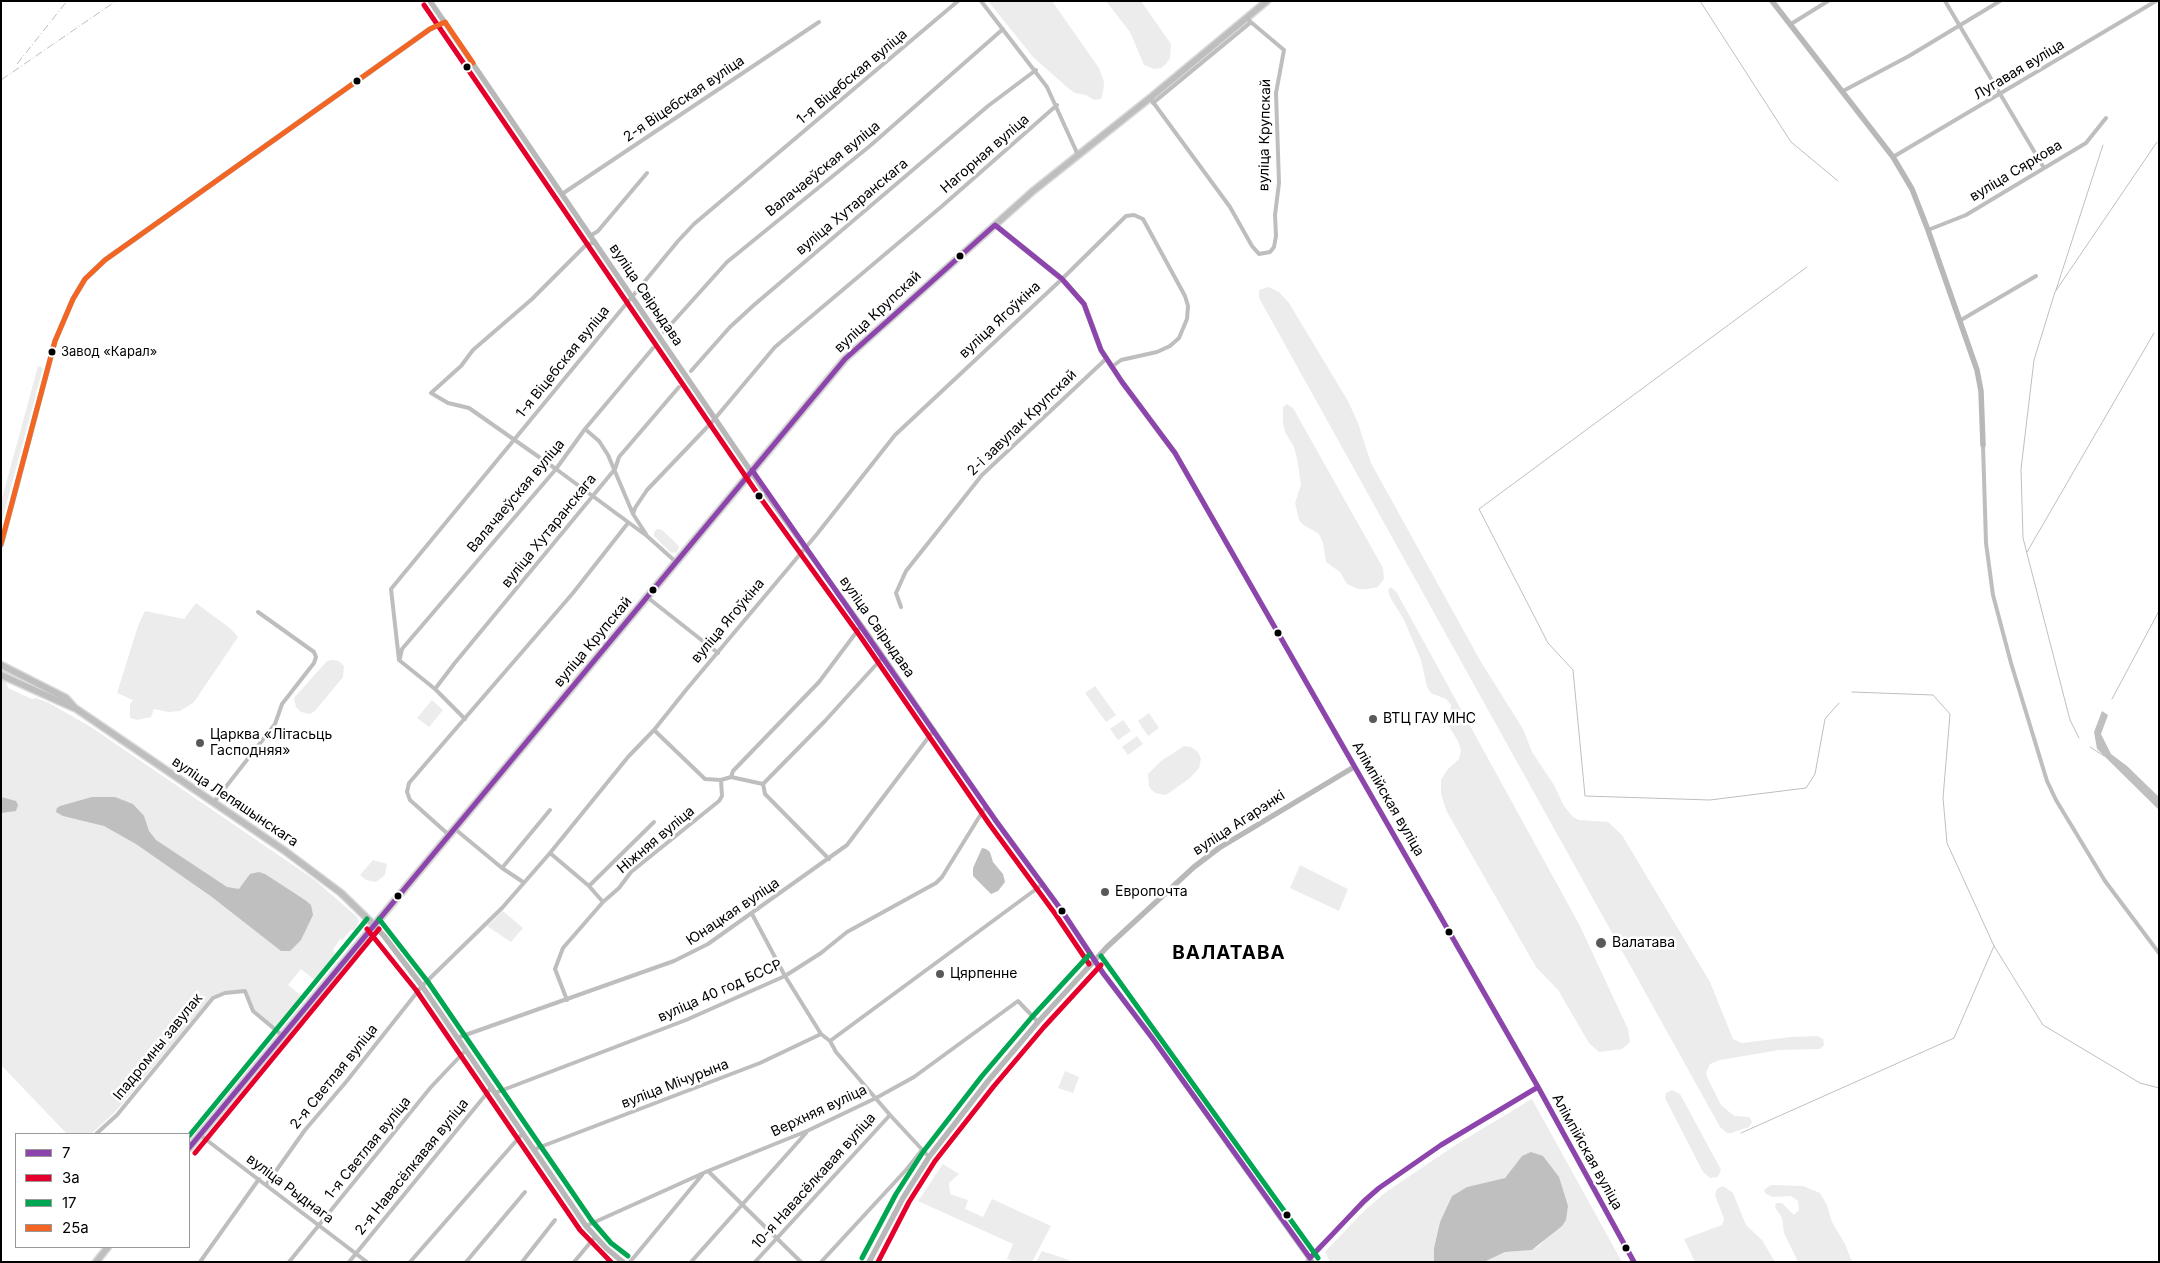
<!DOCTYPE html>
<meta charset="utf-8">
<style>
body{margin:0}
#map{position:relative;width:2160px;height:1263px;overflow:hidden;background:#fff;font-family:Inter,sans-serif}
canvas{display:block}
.frame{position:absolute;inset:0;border:2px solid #000;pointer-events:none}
.legend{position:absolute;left:15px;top:1133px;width:175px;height:115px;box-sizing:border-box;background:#fff;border:1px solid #999;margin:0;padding:6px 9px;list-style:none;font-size:15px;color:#000}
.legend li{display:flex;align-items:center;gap:10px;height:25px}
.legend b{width:25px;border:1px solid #999}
</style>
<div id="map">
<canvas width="2160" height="1263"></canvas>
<div class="frame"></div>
<ul class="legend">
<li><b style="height:6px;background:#8e44ad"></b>7</li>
<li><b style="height:6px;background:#e4002b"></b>3а</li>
<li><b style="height:6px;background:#00a651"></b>17</li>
<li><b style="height:6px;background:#f26522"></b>25а</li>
</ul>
</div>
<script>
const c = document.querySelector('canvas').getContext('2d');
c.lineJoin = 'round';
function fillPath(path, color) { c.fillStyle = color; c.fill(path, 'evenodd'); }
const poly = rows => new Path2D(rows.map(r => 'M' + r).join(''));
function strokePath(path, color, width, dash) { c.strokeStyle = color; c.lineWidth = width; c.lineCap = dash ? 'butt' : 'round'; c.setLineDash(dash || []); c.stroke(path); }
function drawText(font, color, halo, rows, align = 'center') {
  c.font = font + ' Inter,sans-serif'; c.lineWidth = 5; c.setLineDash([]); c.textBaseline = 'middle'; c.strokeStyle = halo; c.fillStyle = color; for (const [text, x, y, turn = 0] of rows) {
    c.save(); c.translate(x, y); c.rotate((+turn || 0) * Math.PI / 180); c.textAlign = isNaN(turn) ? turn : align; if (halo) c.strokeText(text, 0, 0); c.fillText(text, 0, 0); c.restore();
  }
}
const green = poly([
 [988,1,1052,1,1099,68,1104,82,1103,93,1101,99,1094,100,1086,95,1075,93,1068,88,1033,57],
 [1106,1,1141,1,1171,44,1170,58,1166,64,1161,68,1154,69,1144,65,1130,32],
 [1269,287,1279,292,1289,303,1348,401,1358,423,1371,463,1481,662,1523,729,1532,752,1554,785,1564,806,1573,817,1579,820,1608,822,1622,835,1710,982,1733,1039,1742,1043,1790,1037,1817,1036,1823,1039,1824,1045,1820,1049,1779,1050,1720,1060,1710,1064,1706,1073,1708,1079,1721,1105,1734,1116,1749,1117,1752,1122,1749,1127,1731,1133,1727,1133,1720,1127,1259,298,1259,290],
 [38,366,43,368,1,524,1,502],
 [1287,404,1293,408,1383,568,1384,579,1378,587,1368,589,1358,589,1347,584,1340,572,1326,562,1323,543,1319,534,1302,524,1299,520,1295,503,1301,485,1297,458,1294,447,1285,432,1283,423,1283,407],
 [657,529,662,530,676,543,679,547,677,552,671,553,654,536,654,532],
 [1391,587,1397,593,1579,924,1628,1029,1630,1042,1622,1049,1599,1052,1589,1043,1558,990,1536,967,1447,812,1441,794,1441,780,1447,770,1459,759,1461,750,1458,741,1448,725,1451,705,1446,699,1431,693,1427,687,1421,660,1404,620,1390,597,1388,590],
 [196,603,231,629,238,637,194,702,180,711,168,712,154,709,151,717,137,720,130,718,130,704,133,700,117,693,138,626,145,611,184,619],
 [333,660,339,661,344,666,343,677,315,711,310,714,301,712,296,707,294,698,327,661],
 [1,679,6,681,8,688,32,699,36,698,49,703,91,727,315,880,357,917,359,921,355,930,351,930,342,940,340,939,333,950,335,954,330,964,316,981,301,969,288,985,303,997,281,1026,274,1028,255,1013,247,994,241,991,228,991,212,997,115,1112,91,1134,67,1134,1,1065],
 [1095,686,1116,715,1106,722,1085,693],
 [432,700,443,710,429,727,417,718],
 [1149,713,1159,728,1148,736,1138,721],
 [1123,720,1131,731,1118,740,1110,729],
 [1137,736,1143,744,1128,755,1122,747],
 [1184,746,1191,747,1198,752,1201,759,1199,768,1190,778,1166,795,1155,793,1149,787,1148,774,1161,761],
 [373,860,387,864,385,875,376,882,366,880,360,875],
 [1300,865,1348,889,1339,911,1290,888],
 [503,911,523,928,511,942,487,926],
 [1065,1071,1079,1077,1073,1093,1058,1088],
 [1672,1090,1680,1094,1719,1166,1721,1170,1718,1177,1710,1178,1703,1172,1665,1098,1666,1093],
 [1532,1099,1622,1262,1484,1262,1505,1252,1532,1250,1539,1246,1566,1220,1567,1203,1555,1171,1522,1156,1505,1178,1467,1187,1452,1196,1440,1222,1434,1248,1434,1262,1330,1262,1325,1252,1364,1211,1386,1192,1457,1144],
 [943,1164,959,1174,949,1183,950,1194,968,1200,965,1209,983,1217,992,1199,1051,1226,1032,1262,1015,1262,1007,1259,1013,1244,918,1201],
 [1771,1185,1803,1186,1820,1193,1827,1205,1832,1222,1845,1244,1852,1262,1798,1262,1784,1233,1782,1218,1775,1207,1776,1203,1782,1203,1794,1215,1799,1210,1798,1201,1791,1196,1773,1197,1766,1194,1764,1190],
 [1723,1186,1733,1193,1746,1225,1762,1240,1775,1262,1695,1262,1684,1239,1722,1225,1724,1219,1715,1195,1717,1189],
 [1042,1251,1069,1260,1069,1262,1036,1262]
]);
const water = poly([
 [2102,711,2108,715,2101,734,2111,754,2127,766,2159,797,2159,810,2097,749,2094,732],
 [1,797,16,801,18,805,16,811,1,813],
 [92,797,115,797,133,804,144,816,149,831,156,840,227,887,239,889,250,874,259,872,265,874,305,900,311,905,313,915,301,940,290,951,281,951,212,897,136,844,104,826,63,816,56,812,57,808,60,806],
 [982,848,986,849,990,852,993,862,1003,874,1005,882,998,891,991,894,973,876,973,868],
 [1531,1152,1543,1156,1559,1177,1568,1206,1566,1220,1562,1226,1532,1250,1505,1252,1484,1262,1434,1262,1434,1248,1440,1222,1452,1196,1467,1187,1505,1178,1522,1156]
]);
const stream = poly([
 [1700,1,1791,142,1838,181],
 [1807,267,1479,509,1548,643,1573,670,1585,796,1710,800,1806,788,1815,774,1825,719,1839,703],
 [2056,290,2103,145],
 [2027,552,2154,333],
 [1852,692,1933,695,1950,714,1943,798,1947,843,1994,946,2043,1025,2140,1083,2159,1088],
 [2112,699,2159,611],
 [2079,738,2070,720,2023,538,2021,469,2034,360,2055,292,2157,142],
 [2090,747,2104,756],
 [1741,1133,1954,1038,1994,946]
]);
const street = poly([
 [981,1,1047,87,1078,155],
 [1945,1,2044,168],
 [1791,24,1828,1],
 [1843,91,1909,56,2000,1],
 [1150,98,1230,207,1252,246,1259,254,1270,252,1274,247,1276,236,1275,215,1279,183,1276,93,1284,50,1246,18],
 [1153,103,1250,23],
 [1893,157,2156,1],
 [562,194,819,22],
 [1928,230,1966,215,2086,143,2106,118],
 [590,236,598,231,647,173],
 [595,242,586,245,532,299,473,350,461,366,431,393,448,403,469,408,556,469,647,536,676,562],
 [1961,320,2036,276],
 [664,332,727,262,871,145,1003,29],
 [691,371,730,327,754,305,988,106,1036,70],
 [585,429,599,441,608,455,633,514,646,534],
 [1983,445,1986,543,1993,595,2011,663,2047,781,2056,800,2105,881,2159,953],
 [633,514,635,508,647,490,712,422,775,347,941,207,1057,105],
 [647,597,718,653],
 [901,607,896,593,906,571,982,475,1107,358],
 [400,658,402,649,556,469,585,429,653,348],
 [435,689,454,664,615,469,619,457,679,387],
 [465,719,435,689,399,660,391,589,678,241,694,224,958,1],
 [654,730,705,779,721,780],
 [731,777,733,771,819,682,861,626],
 [763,784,765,794,829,859],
 [214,802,275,724,282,704,314,663,316,657,314,652,258,612],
 [455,829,502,868,550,810],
 [449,835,410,800,407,792,409,783,573,593,628,523],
 [550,853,589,886,654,822],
 [502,868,523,882],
 [589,886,603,902],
 [752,914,785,976,821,1034,830,1041,836,1052,890,1115,929,1157],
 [567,1000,555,969,563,948,603,902,619,888,631,872,719,801,722,796,721,780,731,777,763,784,825,721,883,657],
 [457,1038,674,961,708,944,847,845,934,730],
 [830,1041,1043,884],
 [495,1093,686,1020,785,976,821,953,847,932,936,883,942,877,986,806],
 [96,1134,117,1115,213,998,225,993,245,991,253,1011,283,1036],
 [200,1135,367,1262],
 [535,1149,760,1063,821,1034],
 [708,1171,801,1262],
 [266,1185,305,1130,346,1082,422,986,502,908,550,853,628,757,654,730,686,690,817,534,895,435,1062,279,1126,216,1134,215,1143,219,1185,296,1188,306,1187,319,1179,338,1170,346,1157,352,1121,360,1113,366],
 [586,1226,708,1171,807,1131,876,1098,914,1077,1018,1001,1038,1022],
 [200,1262,259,1179],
 [289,1262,431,1087,466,1050],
 [349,1262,492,1087],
 [410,1262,523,1133],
 [466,1262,525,1192],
 [522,1262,555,1220],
 [574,1262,595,1237],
 [630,1262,702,1175],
 [691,1262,806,1133],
 [755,1262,890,1115],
 [821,1262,906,1170,922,1150],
 [1307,1262,1318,1248,1379,1188,1441,1145,1538,1087]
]);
const secondary = poly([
 [430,1,765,492,866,632,996,821,1062,911,1103,973,1153,1039,1312,1262],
 [1772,1,1893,157,1912,189,1928,230,1977,370,1981,391,1983,445],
 [995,225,1062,279,1084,304,1101,350,1122,382,1175,453,1538,1087,1634,1262],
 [1,545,55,341,73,299,85,279,105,260,430,29,445,22],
 [373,924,384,936,422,986,586,1226,606,1248,623,1262],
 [869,1262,903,1198,929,1157,988,1081,1038,1022,1107,947,1194,867,1219,848,1354,767]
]);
const primary = poly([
 [1,665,66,698,75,708,285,851,341,893,373,924],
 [1,675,74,708],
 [189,1148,845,359,1033,191,1150,98,1267,1],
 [96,1262,108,1247]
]);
const rail = poly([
 [17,64,67,1],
 [1,80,116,1]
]);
const bus1 = poly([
 [752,470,996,821,1062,911,1103,973,1153,1039,1310,1258,1364,1201,1379,1188,1441,1145,1538,1087],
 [189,1148,845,359,995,225,1062,279,1084,304,1101,350,1122,382,1175,453,1538,1087,1634,1262]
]);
const bus2 = poly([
 [424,5,759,496,860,636,990,825,1056,915,1089,964],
 [367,929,416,990,580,1230,611,1262],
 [195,1153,379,929],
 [878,1262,909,1202,935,1161,994,1086,1044,1027,1101,965]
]);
const bus3 = poly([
 [379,919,428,982,592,1221,611,1243,628,1256],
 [1101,956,1318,1258],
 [189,1136,367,919],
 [862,1258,896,1194,923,1152,982,1076,1032,1017,1089,955]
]);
const bus4 = poly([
 [1,544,55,341,73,299,85,279,105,260,430,29,445,22,473,63]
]);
const markers = [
 [467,67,4.5,"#000"],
 [357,81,4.5,"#000"],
 [960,256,4.5,"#000"],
 [52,352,4.5,"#000"],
 [759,496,4.5,"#000"],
 [653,590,4.5,"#000"],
 [1278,633,4.5,"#000"],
 [1373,719,5,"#595959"],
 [200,743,5,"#595959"],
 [1105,892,5,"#595959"],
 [398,896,4.5,"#000"],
 [1062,911,4.5,"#000"],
 [1449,932,4.5,"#000"],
 [1601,943,6,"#595959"],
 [940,974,5,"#595959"],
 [1287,1215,4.5,"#000"],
 [1626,1248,4.5,"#000"]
];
const busNames = [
 ["Завод «Карал»",61,352]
];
const streetNames = [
 ["Лугавая вуліца",2019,70,-31],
 ["1-я Віцебская вуліца",852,77,-40],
 ["2-я Віцебская вуліца",684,99,-34],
 ["вуліца Крупскай",1265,135,-89],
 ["Нагорная вуліца",985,154,-41],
 ["Валачаеўская вуліца",823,169,-39],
 ["вуліца Сяркова",2016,171,-31],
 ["вуліца Хутаранскага",852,207,-40],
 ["вуліца Свірыдава",646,295,56],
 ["вуліца Крупскай",878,312,-43],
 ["вуліца Ягоўкіна",1000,320,-43],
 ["1-я Віцебская вуліца",563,362,-51],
 ["2-і завулак Крупскай",1022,423,-44],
 ["Валачаеўская вуліца",516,496,-50],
 ["вуліца Хутаранскага",549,531,-51],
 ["вуліца Ягоўкіна",728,621,-50],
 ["вуліца Свірыдава",877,627,55],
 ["вуліца Крупскай",593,642,-50],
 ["Алімпійская вуліца",1388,799,60],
 ["вуліца Лепяшынскага",235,802,34],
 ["вуліца Агарэнкі",1239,823,-33],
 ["Ніжняя вуліца",656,840,-40],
 ["Юнацкая вуліца",733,912,-34],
 ["вуліца 40 год БССР",720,991,-24],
 ["Іпадромны завулак",158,1047,-51],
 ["2-я Светлая вуліца",334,1077,-51],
 ["вуліца Мічурына",675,1084,-21],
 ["Верхняя вуліца",819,1111,-25],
 ["1-я Светлая вуліца",368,1148,-51],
 ["Алімпійская вуліца",1587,1152,61],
 ["2-я Навасёлкавая вуліца",412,1167,-51],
 ["10-я Навасёлкавая вуліца",814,1181,-48],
 ["вуліца Рыднага",290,1189,37]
];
const poiNames = [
 ["ВТЦ ГАУ МНС",1383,719],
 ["Царква «Літасьць",210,735],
 ["Гасподняя»",210,751],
 ["Европочта",1115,892],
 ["Валатава",1612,943],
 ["Цярпенне",950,974]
];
const districtNames = [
 ["ВАЛАТАВА",1229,953]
];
fillPath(green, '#ececec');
fillPath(water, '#bfbfbf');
strokePath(stream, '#bfbfbf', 1);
strokePath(primary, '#dbdbdb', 9);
strokePath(street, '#bebebe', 4);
strokePath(secondary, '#b8b8b8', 5.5);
strokePath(primary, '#bebebe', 6);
strokePath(rail, '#bebebe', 1, [8, 2.5, 1, 2.5]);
strokePath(bus1, '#8e44ad', 5);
strokePath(bus2, '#e4002b', 5);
strokePath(bus3, '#00a651', 5);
strokePath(bus4, '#f26522', 5);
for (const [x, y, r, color] of markers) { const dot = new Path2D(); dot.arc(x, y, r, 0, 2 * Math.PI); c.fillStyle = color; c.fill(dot); strokePath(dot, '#fff', 2); }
drawText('13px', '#000', '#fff', busNames, 'left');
drawText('14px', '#000', '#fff', streetNames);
drawText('14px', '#000', '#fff', poiNames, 'left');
c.letterSpacing = '1px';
drawText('bold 19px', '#000', '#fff', districtNames);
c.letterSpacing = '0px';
</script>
